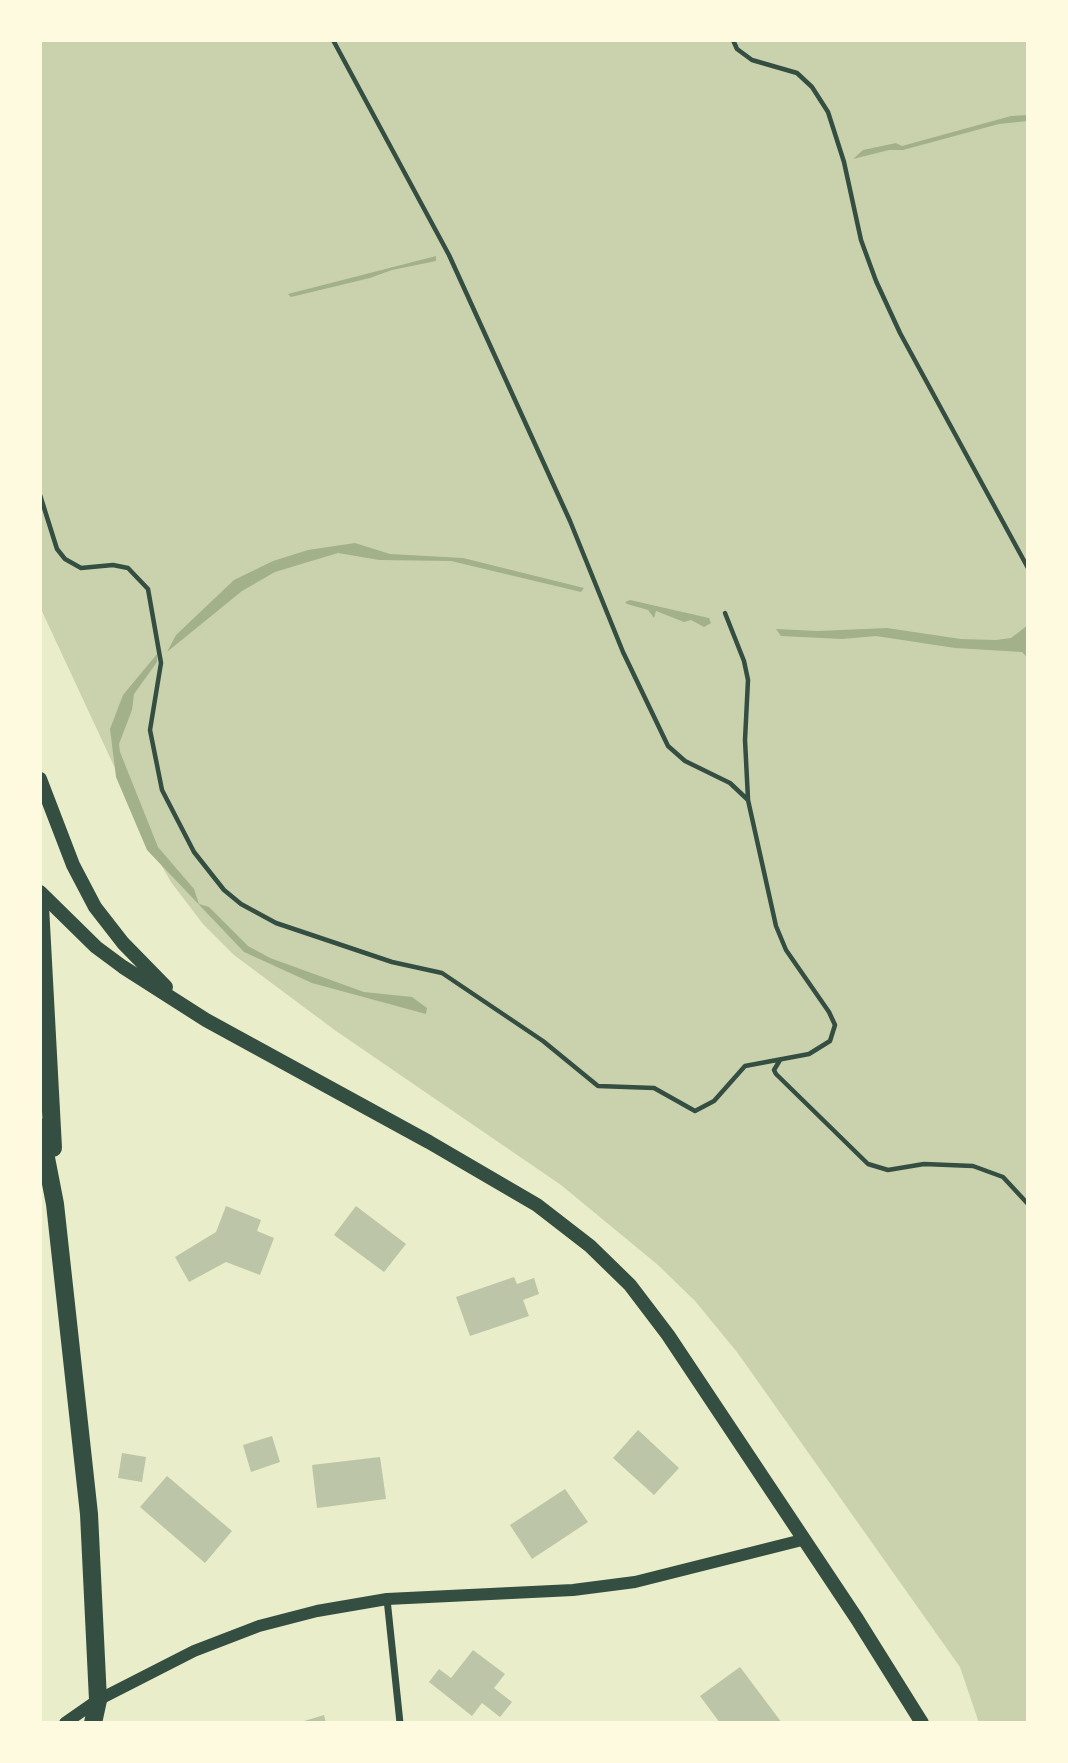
<!DOCTYPE html>
<style>
body{margin:0}
#map{position:relative;width:1068px;height:1763px;overflow:hidden;background:#e9edc9;font-family:"Asap Condensed",sans-serif}
canvas{display:block}
.frame{position:absolute;inset:0;border:42px solid #fefae0;pointer-events:none}
</style>
<div id="map">
<canvas width="1068" height="1763"></canvas>
<div class="frame"></div>
</div>
<script>
const c = document.querySelector('canvas').getContext('2d');
c.lineJoin = 'round';
function fillPath(path, color) { c.fillStyle = color; c.fill(path, 'evenodd'); }
const poly = rows => new Path2D(rows.map(r => 'M' + r).join(''));
function strokePath(path, color, width, dash) { c.strokeStyle = color; c.lineWidth = width; c.lineCap = dash ? 'butt' : 'round'; c.setLineDash(dash || []); c.stroke(path); }
const green = poly([
 [40,40,1028,40,1028,1723,979,1723,960,1667,737,1352,695,1301,658,1265,561,1185,336,1031,234,955,203,924,171,882,155,854,40,607]
]);
const water = poly([
 [1028,115,1028,121,999,124,903,150,889,150,853,159,863,150,896,143,902,146,1011,116],
 [436,256,436,261,392,270,370,278,291,297,288,294],
 [355,543,390,554,463,558,584,588,581,592,451,561,379,560,338,553,275,572,242,591,167,652,176,635,234,580,273,561,308,550],
 [630,600,709,618,711,623,704,627,691,620,684,622,656,611,654,618,648,610,627,604,625,602],
 [1028,625,1028,658,1022,652,955,648,876,636,842,639,781,636,776,629,818,631,887,628,961,639,996,640,1011,638],
 [157,654,157,662,134,694,132,710,119,744,120,752,158,847,194,889,199,904,209,907,248,946,270,958,364,992,412,997,427,1008,426,1014,312,983,244,952,147,850,116,777,110,729,123,695]
]);
const building = poly([
 [226,1206,261,1220,257,1231,274,1238,260,1275,226,1262,189,1282,175,1257,216,1232],
 [356,1206,406,1244,384,1272,334,1235],
 [514,1277,517,1284,534,1278,539,1294,523,1300,529,1316,470,1336,456,1297],
 [638,1430,679,1468,654,1495,613,1458],
 [272,1436,280,1462,251,1472,243,1445],
 [122,1453,146,1457,142,1482,118,1478],
 [380,1457,386,1499,317,1508,312,1465],
 [167,1476,232,1531,205,1563,140,1507],
 [565,1489,588,1522,532,1559,510,1525],
 [473,1650,505,1674,494,1688,512,1702,500,1717,482,1703,472,1716,429,1682,439,1669,451,1678],
 [740,1667,782,1723,720,1723,700,1696],
 [324,1715,326,1723,301,1723,301,1722]
]);
const path = poly([
 [733,40,737,49,752,60,797,73,812,87,828,112,844,162,861,240,876,281,900,333,1028,568],
 [40,495,57,549,65,559,81,568,113,565,128,568,148,589,161,663,150,730,162,790,194,852,224,890,241,904,276,923,392,962,442,973,543,1041,598,1086,654,1088,695,1111,714,1101,745,1066,809,1054,830,1041,835,1025,829,1012,786,950,776,926,748,800,730,783,685,761,668,746,623,652,570,521,449,255,333,40],
 [725,613,744,661,748,680,745,740,748,799],
 [780,1060,774,1070,776,1074,868,1164,888,1170,924,1164,973,1166,1003,1177,1028,1204]
]);
const minor = poly([
 [387,1599,400,1723]
]);
const tertiary = poly([
 [65,1723,98,1700,194,1651,259,1626,317,1611,387,1599,573,1590,635,1582,802,1540]
]);
const secondary = poly([
 [40,779,73,865,95,907,123,943,166,987],
 [40,892,96,947,123,967,206,1020,429,1142,537,1205,590,1246,630,1285,668,1335,857,1619,922,1723]
]);
const primary = poly([
 [40,906,53,1148],
 [40,1127,55,1204,89,1514,98,1700,93,1723]
]);
fillPath(green, '#cad2ad');
fillPath(water, '#a3b18a');
fillPath(building, '#bcc5a7');
strokePath(path, '#344e41', 4.5);
strokePath(minor, '#344e41', 7);
strokePath(tertiary, '#344e41', 12);
strokePath(secondary, '#344e41', 14);
strokePath(primary, '#344e41', 18);
</script>
